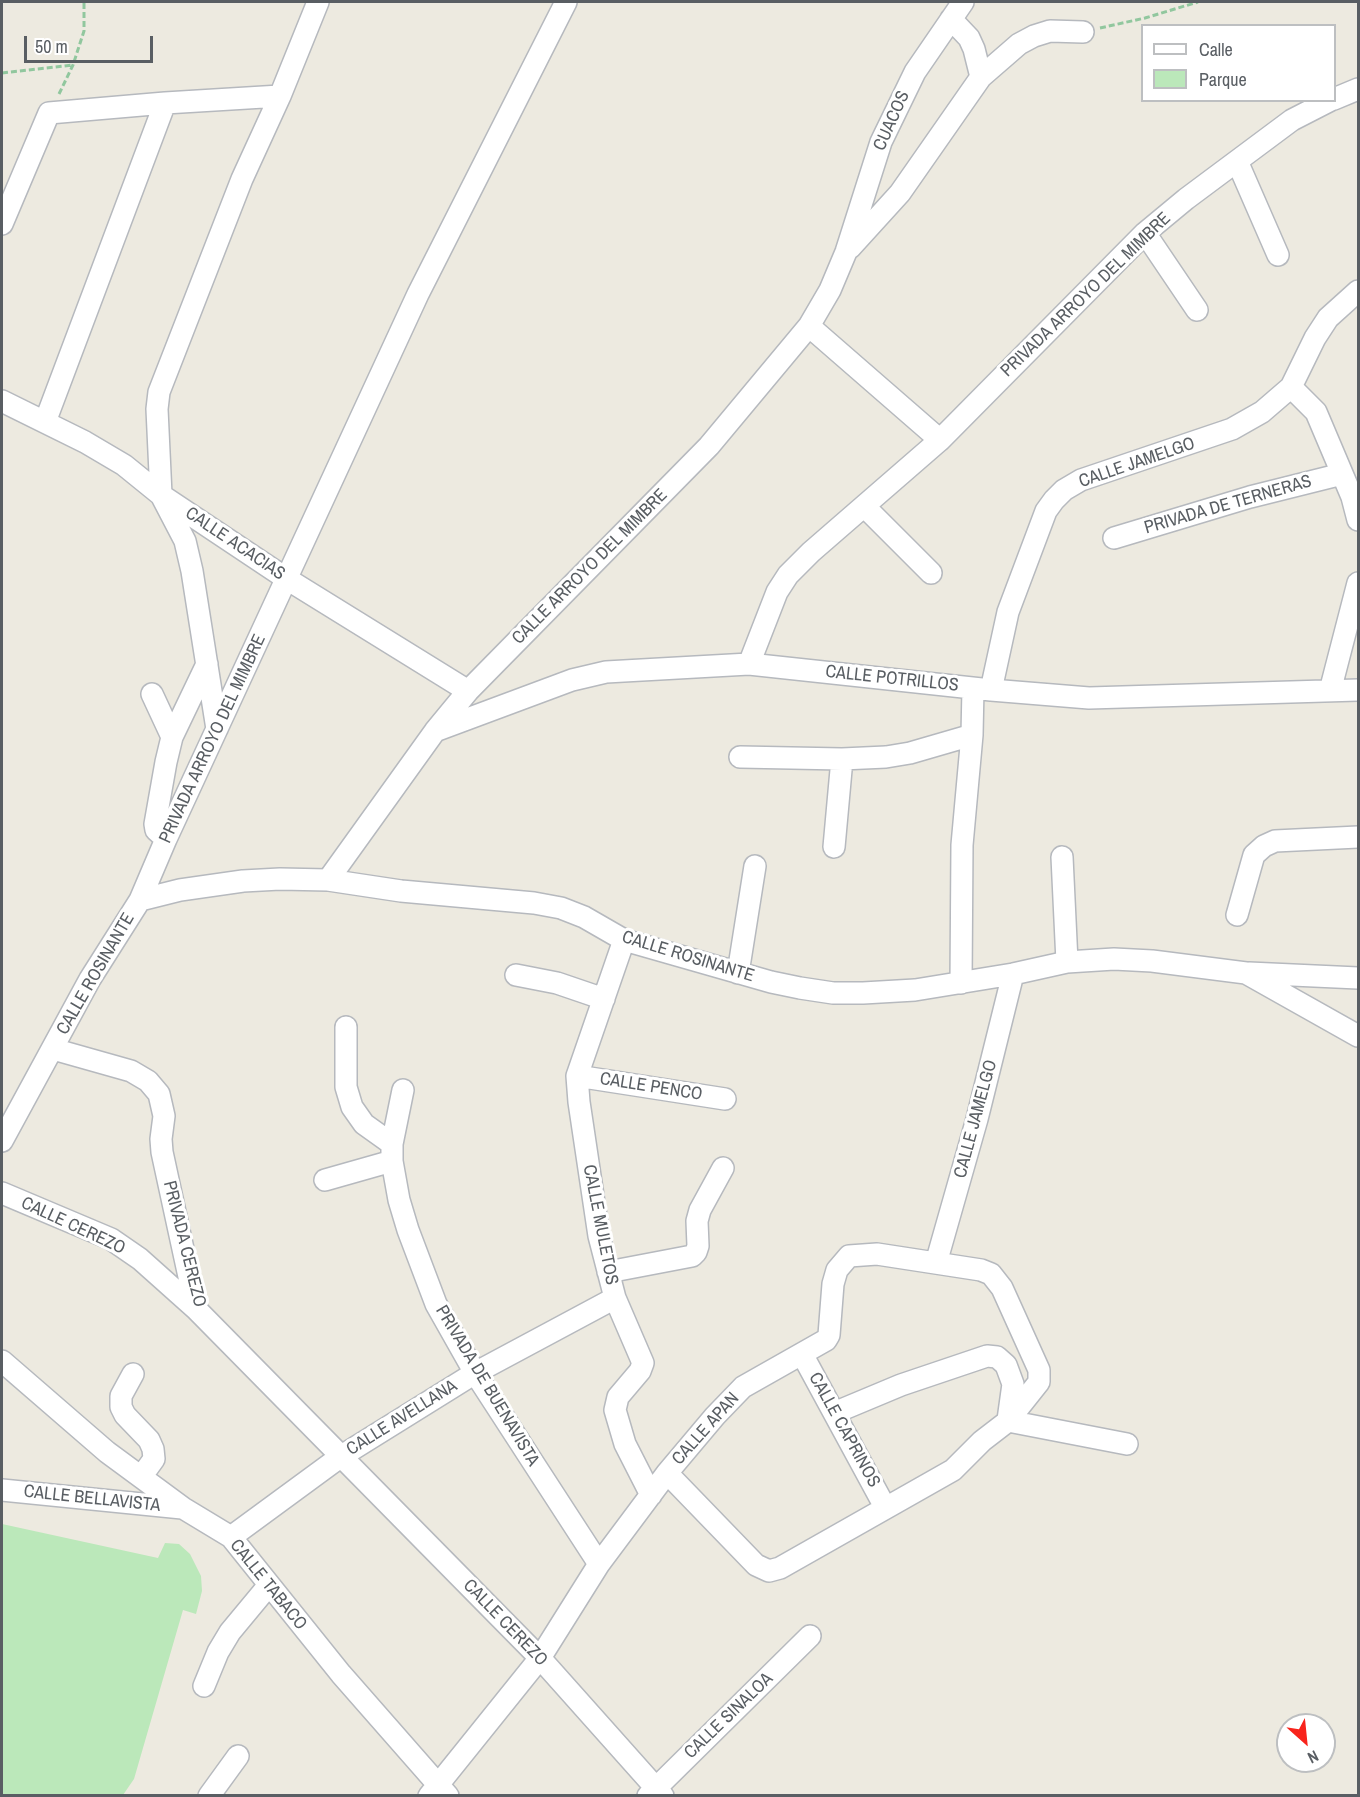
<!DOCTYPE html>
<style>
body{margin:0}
#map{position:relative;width:1360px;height:1797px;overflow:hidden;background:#edeae0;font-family:"Archivo Narrow",sans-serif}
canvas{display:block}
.frame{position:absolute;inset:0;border:3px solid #595e63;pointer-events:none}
.legend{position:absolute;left:1141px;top:24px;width:195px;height:78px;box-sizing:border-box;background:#fff;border:2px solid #bdbfc1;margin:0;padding:8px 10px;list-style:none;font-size:18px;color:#595e63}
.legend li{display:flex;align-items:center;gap:12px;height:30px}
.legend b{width:30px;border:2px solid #bdbfc1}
.north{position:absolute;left:1276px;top:1713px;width:60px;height:60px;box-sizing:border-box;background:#fff;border:2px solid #bdbfc1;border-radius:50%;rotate:153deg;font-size:16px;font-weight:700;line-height:24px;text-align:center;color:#595e63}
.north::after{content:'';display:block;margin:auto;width:21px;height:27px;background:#f8241c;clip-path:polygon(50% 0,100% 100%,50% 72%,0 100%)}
.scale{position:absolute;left:24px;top:36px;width:129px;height:27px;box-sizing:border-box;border:3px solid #595e63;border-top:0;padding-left:8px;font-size:18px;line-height:21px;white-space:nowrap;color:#595e63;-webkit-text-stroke:4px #fff;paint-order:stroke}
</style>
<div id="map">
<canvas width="1360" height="1797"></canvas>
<div class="frame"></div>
<ul class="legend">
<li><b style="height:8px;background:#fff"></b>Calle</li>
<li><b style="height:16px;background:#bbe8ba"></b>Parque</li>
</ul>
<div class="north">N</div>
<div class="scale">50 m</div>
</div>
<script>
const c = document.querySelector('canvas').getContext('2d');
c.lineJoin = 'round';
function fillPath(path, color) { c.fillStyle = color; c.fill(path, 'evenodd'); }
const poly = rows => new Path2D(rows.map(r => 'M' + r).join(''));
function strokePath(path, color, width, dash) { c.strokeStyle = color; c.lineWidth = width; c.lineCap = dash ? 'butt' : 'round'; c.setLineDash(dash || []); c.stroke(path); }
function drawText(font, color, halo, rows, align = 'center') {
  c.font = font + ' "Archivo Narrow",sans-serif'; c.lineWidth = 6; c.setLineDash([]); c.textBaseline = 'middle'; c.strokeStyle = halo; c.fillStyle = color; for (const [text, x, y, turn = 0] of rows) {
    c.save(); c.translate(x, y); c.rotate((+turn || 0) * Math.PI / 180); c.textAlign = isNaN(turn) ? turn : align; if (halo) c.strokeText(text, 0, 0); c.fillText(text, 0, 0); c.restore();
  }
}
const green = poly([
 [2,1524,158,1558,165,1543,179,1544,190,1554,201,1576,202,1591,196,1614,183,1610,134,1779,123,1795,2,1795]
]);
const path = poly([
 [1100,28,1145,18,1198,2],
 [2,73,73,65],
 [59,94,73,65,84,31,84,2]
]);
const minor = poly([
 [951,19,969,38,974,49,981,77],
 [1334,99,1358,89],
 [1237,161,1278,255],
 [2,224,49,113,165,103,280,96],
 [1145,233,1197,310],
 [850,248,900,193,981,77,1019,44,1034,36,1050,31,1083,32],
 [809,326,940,440],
 [1291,387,1316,412,1352,497,1358,520],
 [2,401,85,442,124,465,161,495,287,579,468,691],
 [45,422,165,103],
 [864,506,931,573],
 [1114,538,1250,497,1342,474],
 [749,664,777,592,788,575,811,552,940,440,1145,233,1186,199,1292,120,1331,100],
 [991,690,1008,612,1046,511,1054,500,1064,490,1081,480,1232,429,1262,412,1291,387,1315,338,1328,318,1358,291],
 [1330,691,1358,583],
 [152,694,172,737,166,762,155,824,156,830,166,839],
 [217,729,192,571,185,541,161,495,157,409,159,392,242,179,280,96,318,2],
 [435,731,572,680,606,672,749,664,991,690,1089,698,1358,690],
 [172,737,207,664],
 [740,757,842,759,886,757,910,753,972,735],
 [834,847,842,759],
 [1062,857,1067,962],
 [328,880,435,731,468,691,709,446,809,326,830,290,846,252,881,142,915,72,963,2],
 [140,900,166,839,418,294,566,2],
 [1237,915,1254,855,1264,846,1275,841,1358,837],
 [624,940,577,1076,579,1102,599,1236,615,1298,643,1363,640,1371,618,1397,615,1410,625,1444,651,1495],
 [738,973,755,866],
 [1249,973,1358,978],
 [516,975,557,983,604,999],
 [961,983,962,845,972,735,973,688],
 [346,1027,346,1087,352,1107,364,1124,392,1144],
 [53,1049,131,1071,148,1081,159,1094,164,1116,161,1139,162,1152,196,1309,540,1658,663,1796],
 [577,1076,725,1099],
 [403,1090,392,1144,392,1161,399,1200,408,1230,436,1304,475,1373,599,1564],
 [2,1141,90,979,140,900,180,890,243,881,280,879,328,880,401,891,534,903,561,908,584,917,624,940,771,982,800,988,833,993,863,993,915,990,1013,974,1067,962,1114,959,1152,961,1246,973,1358,1036],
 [325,1180,392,1161],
 [2,1193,111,1239,140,1259,196,1309],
 [936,1263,977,1119,1013,974],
 [608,1272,692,1256,696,1252,698,1246,697,1221,700,1210,723,1168],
 [802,1354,885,1507],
 [2,1361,107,1452,183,1508,231,1537,341,1674,448,1796],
 [133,1374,121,1396,121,1407,125,1415,149,1440,153,1449,154,1459,141,1477],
 [834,1413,901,1385,987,1356,997,1357,1006,1365,1013,1384,1008,1420],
 [1008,1421,1127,1444],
 [2,1490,182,1508],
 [231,1537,340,1457,475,1373,615,1298],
 [204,1686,218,1652,230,1632,269,1585],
 [209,1796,238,1756],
 [429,1796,540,1658,599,1564,667,1473,715,1416,743,1387,826,1340,829,1335,833,1284,837,1270,849,1256,877,1254,981,1270,991,1274,1002,1288,1039,1370,1039,1382,1008,1421,982,1441,953,1470,780,1568,769,1571,756,1565,667,1473],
 [648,1796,810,1636]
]);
const streetNames = [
 ["CUACOS",892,121,-66],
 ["PRIVADA ARROYO DEL MIMBRE",1086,295,-44],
 ["CALLE JAMELGO",1137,463,-19],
 ["PRIVADA DE TERNERAS",1228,505,-16],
 ["CALLE ACACIAS",235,544,34],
 ["CALLE ARROYO DEL MIMBRE",590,567,-45],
 ["CALLE POTRILLOS",892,679,6],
 ["PRIVADA ARROYO DEL MIMBRE",213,739,-65],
 ["CALLE ROSINANTE",688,957,17],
 ["CALLE ROSINANTE",96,974,-60],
 ["CALLE PENCO",651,1087,9],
 ["CALLE JAMELGO",976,1119,-75],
 ["CALLE MULETOS",600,1225,79],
 ["CALLE CEREZO",73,1226,25],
 ["PRIVADA CEREZO",184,1244,76],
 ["PRIVADA DE BUENAVISTA",487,1386,59],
 ["CALLE AVELLANA",402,1418,-32],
 ["CALLE APAN",706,1429,-48],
 ["CALLE CAPRINOS",844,1430,61],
 ["CALLE BELLAVISTA",92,1499,6],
 ["CALLE TABACO",268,1585,51],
 ["CALLE CEREZO",505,1623,46],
 ["CALLE SINALOA",729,1716,-44]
];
fillPath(green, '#bbe8ba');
strokePath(minor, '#b6b9be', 24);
strokePath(path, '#91c79e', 3, [6, 3]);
strokePath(minor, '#fff', 21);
drawText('18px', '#595e63', '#fff', streetNames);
</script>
